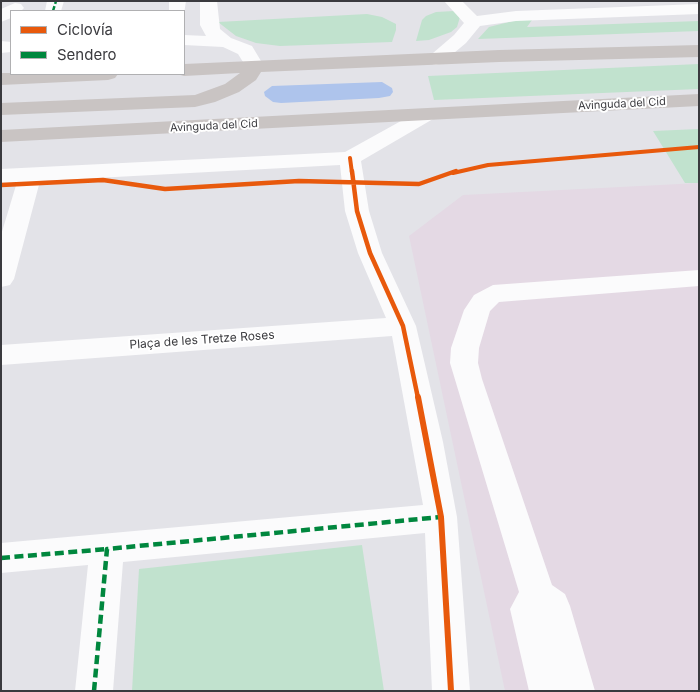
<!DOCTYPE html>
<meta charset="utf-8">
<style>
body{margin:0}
#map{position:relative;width:700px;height:692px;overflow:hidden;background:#e3e3e8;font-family:Inter,sans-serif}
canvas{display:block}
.frame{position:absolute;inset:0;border:2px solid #3a3a3e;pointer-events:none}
.legend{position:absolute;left:10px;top:10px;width:175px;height:65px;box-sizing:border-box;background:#fff;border:1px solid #b0b0b2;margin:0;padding:6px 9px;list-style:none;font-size:15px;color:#3a3a3e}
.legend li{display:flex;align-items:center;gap:10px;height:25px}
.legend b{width:25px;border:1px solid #b0b0b2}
</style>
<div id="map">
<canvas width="700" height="692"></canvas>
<div class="frame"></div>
<ul class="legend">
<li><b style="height:6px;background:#e8590c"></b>Ciclovía</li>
<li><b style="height:6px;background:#00873e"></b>Sendero</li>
</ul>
</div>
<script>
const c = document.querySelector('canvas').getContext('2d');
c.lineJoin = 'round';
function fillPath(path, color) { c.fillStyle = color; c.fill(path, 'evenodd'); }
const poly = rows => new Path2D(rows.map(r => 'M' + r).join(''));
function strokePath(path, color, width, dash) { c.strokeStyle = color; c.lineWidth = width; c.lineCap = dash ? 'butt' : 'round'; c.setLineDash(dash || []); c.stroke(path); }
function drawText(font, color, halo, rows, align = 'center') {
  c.font = font + ' Inter,sans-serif'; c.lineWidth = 4; c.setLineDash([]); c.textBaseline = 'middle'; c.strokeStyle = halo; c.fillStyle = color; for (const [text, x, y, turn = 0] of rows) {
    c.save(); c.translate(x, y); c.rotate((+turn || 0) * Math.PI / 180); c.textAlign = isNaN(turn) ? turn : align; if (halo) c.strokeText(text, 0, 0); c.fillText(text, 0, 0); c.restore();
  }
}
const medical = poly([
 [699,183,699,691,505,691,409,236,463,195]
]);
const green = poly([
 [454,11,460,17,457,27,451,32,429,40,416,41,422,20,426,16,436,12],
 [367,14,382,17,396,24,396,30,392,42,280,46,256,43,236,36,218,22],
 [517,20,532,20,527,27,699,21,699,31,478,39,489,27],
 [699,64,699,89,434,100,428,76],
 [699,129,699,183,685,183,653,131],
 [362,545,384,691,132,691,139,569]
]);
const water = poly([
 [382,82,392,88,393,92,390,96,379,98,281,103,273,102,265,96,264,92,272,86]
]);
const minor = poly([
 [47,1,64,1,61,11,45,11,47,1],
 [169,1,186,1,184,14,184,11,169,11,169,1],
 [200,1,217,1,220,29,231,38,252,46,264,66,262,70,248,70,238,54,223,47,184,45,184,35,206,36,200,25,200,1],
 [444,1,462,1,477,16,516,11,699,4,699,14,516,21,480,26,466,43,442,63,435,65,428,63,426,59,454,35,464,23,444,1],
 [15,3,21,4,24,8,21,11,11,11,11,18,1,22,1,9,15,3],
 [1,41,11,42,11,52,1,53,1,41],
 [426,109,433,111,436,115,433,119,361,161,369,211,382,253,416,326,443,442,457,517,470,691,432,691,425,533,123,562,113,691,75,691,88,565,1,573,1,543,423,505,392,336,1,365,1,345,386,318,358,253,345,211,340,165,40,181,14,279,10,285,1,287,1,235,17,182,1,183,1,169,345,152,419,111,426,109],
 [699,270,699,286,499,302,490,311,479,348,478,363,482,379,552,585,565,594,570,606,595,691,529,691,510,609,519,592,450,363,451,348,464,310,474,295,493,285,699,270]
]);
const major = poly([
 [699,45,699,57,499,62,261,72,256,80,239,92,215,102,195,107,1,115,1,103,195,95,225,84,240,73,184,76,177,74,184,74,184,64,499,50,699,45],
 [1,73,11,73,118,74,115,78,108,80,1,85,1,73],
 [699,94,699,106,1,142,1,130,699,94]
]);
const quietFar1 = poly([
 [53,11,56,1]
]);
const quiet = poly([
 [1,558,107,549],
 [94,691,107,549,441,517]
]);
const cyclewayFar2 = poly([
 [350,158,352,173],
 [453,173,488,165,699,147]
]);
const cyclewayFar1 = poly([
 [352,171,357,211,370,253,403,326,418,398],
 [1,185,103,180,165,189,299,181,419,184,456,171]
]);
const cycleway = poly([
 [418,397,441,517,451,691]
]);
const farStreetnames = [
 ["Avinguda del Cid",622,104,-3],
 ["Avinguda del Cid",214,126,-3]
];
const streetNames = [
 ["Plaça de les Tretze Roses",202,340,-4]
];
fillPath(medical, '#e4d9e4');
fillPath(green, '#c1e2ce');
fillPath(water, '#aec4ec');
fillPath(minor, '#fbfbfc');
fillPath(major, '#c9c4c3');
strokePath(quietFar1, '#00873e', 2.5, [5, 2.5]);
strokePath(quiet, '#00873e', 4.5, [9, 4.5]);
strokePath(cyclewayFar2, '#e8590c', 4);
strokePath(cyclewayFar1, '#e8590c', 4.5);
strokePath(cycleway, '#e8590c', 6);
drawText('11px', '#3a3a3e', '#fff', farStreetnames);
drawText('12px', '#3a3a3e', '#fff', streetNames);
</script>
